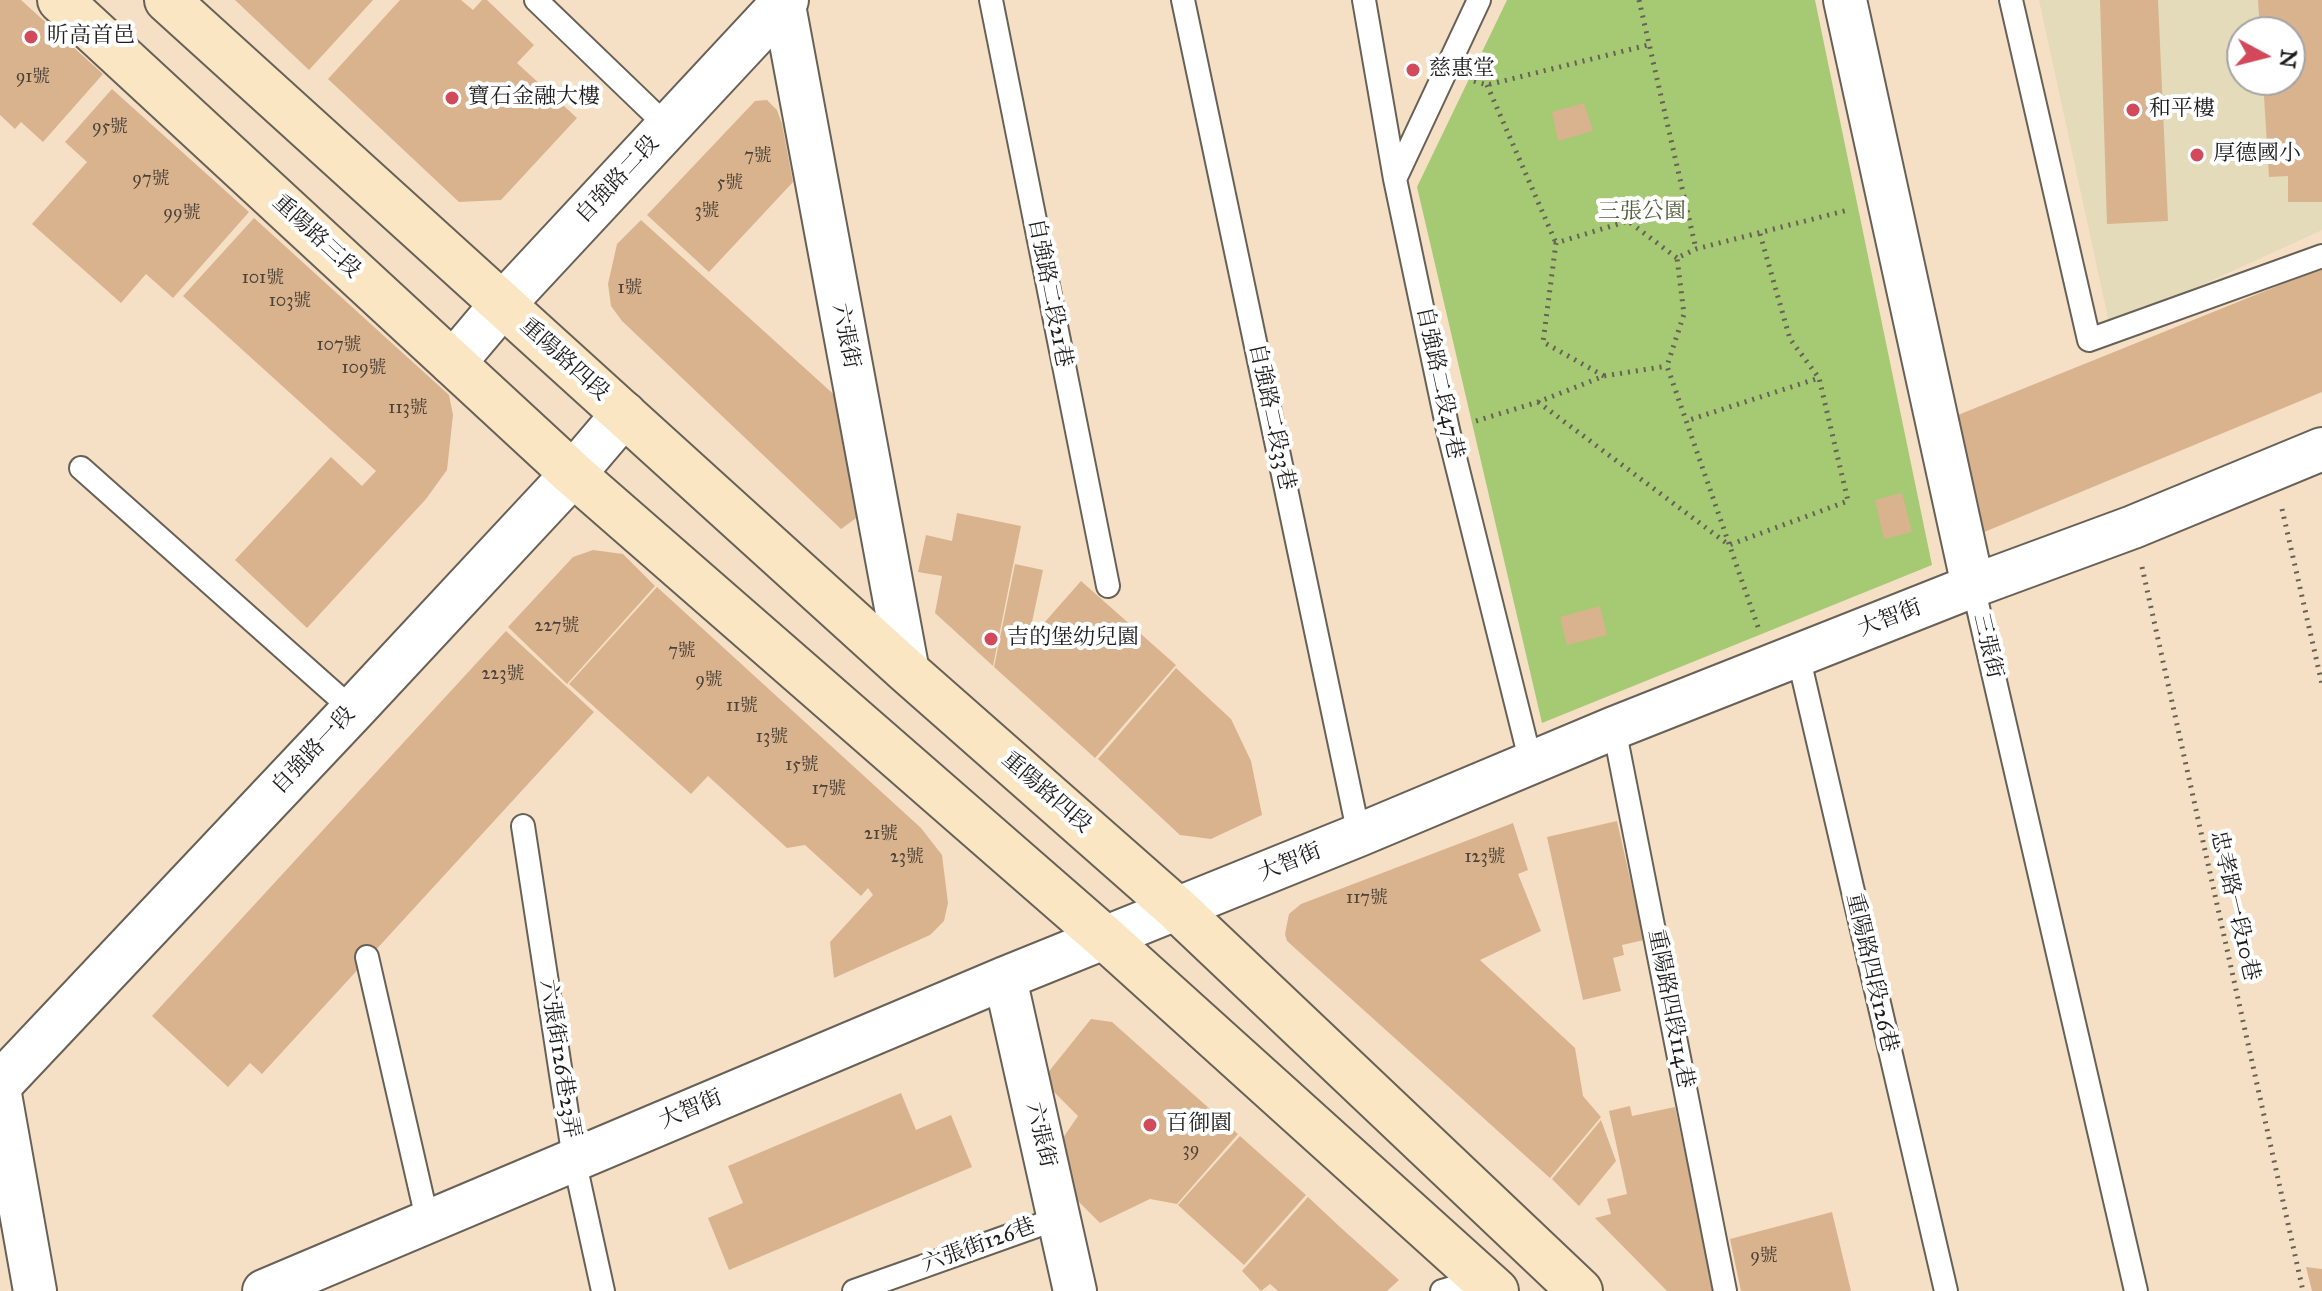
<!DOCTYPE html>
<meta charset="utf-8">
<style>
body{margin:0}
#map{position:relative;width:2322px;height:1291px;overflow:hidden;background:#f5e0c5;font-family:"IM FELL Great Primer",serif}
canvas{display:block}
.north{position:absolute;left:2226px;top:16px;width:80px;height:80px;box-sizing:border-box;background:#fff;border:2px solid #a4a4a4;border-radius:50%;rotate:97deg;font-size:22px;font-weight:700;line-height:32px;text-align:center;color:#1c1c1c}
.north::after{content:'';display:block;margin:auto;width:28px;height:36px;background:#d1495b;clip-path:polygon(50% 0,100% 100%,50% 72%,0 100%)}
</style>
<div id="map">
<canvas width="2322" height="1291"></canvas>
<div class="north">N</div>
</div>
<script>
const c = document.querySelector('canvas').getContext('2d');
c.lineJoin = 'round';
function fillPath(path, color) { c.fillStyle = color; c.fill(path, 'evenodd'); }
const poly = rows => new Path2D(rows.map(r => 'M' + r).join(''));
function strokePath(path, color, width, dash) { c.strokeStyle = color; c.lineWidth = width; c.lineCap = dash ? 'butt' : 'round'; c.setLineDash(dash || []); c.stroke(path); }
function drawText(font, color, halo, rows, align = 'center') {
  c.font = font + ' "IM FELL Great Primer","Noto Serif TC",serif'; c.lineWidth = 8; c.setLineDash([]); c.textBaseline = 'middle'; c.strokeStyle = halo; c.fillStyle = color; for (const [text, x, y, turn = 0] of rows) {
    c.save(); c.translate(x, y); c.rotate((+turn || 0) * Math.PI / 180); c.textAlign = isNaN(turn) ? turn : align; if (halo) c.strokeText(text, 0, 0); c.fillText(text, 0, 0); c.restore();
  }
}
const built = poly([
 [2039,0,2322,0,2322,230,2110,327],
 [2242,32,2290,32,2290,80,2242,80]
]);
const green = poly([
 [1507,0,1815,0,1932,565,1542,723,1417,187]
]);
const building = poly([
 [0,0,21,0,103,74,43,142,21,122,15,129,0,115],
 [235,0,373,0,309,70],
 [400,0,461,0,473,10,482,0,487,0,534,45,517,63,577,118,501,200,459,202,328,79],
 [2100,0,2158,0,2168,221,2107,224],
 [2258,0,2322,0,2322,202,2288,202,2288,176,2269,177,2263,80,2290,80,2290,32,2260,32],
 [112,89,249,212,173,298,146,274,121,303,32,224,87,162,65,142],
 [767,100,777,110,782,124,793,182,709,272,647,215,755,101],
 [1584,103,1593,131,1558,141,1552,112],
 [254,218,449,395,453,415,447,470,426,499,307,628,235,560,331,457,362,486,376,471,183,296],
 [641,220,840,400,866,511,841,529,622,321,611,306,608,284,617,244],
 [2322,268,2322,392,1977,535,1948,419],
 [1902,493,1912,532,1884,539,1875,500],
 [957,513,1021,526,993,666,935,613,942,576,918,572,926,535,952,541],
 [593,550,623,554,655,586,567,684,508,627,573,557],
 [1015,564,1043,570,1028,641,1081,581,1176,665,1095,758,994,667],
 [657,587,921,828,942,855,948,903,944,921,930,935,834,978,830,942,873,895,868,888,861,896,805,845,787,848,708,776,691,794,569,684],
 [1600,606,1607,635,1567,645,1560,617],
 [506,631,594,712,262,1074,250,1063,228,1087,152,1016],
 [1176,668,1231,719,1251,761,1262,815,1211,839,1180,835,1098,759],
 [1617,821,1644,940,1622,945,1624,955,1613,958,1621,991,1583,1000,1547,837],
 [1513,823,1528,870,1518,874,1541,931,1480,960,1575,1048,1583,1096,1601,1117,1550,1178,1287,941,1285,934,1289,914,1301,904],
 [1091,1019,1112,1022,1238,1134,1177,1204,1150,1199,1100,1223,1062,1185,1054,1151,1078,1116,1042,1080],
 [901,1093,916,1130,951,1115,972,1167,729,1270,708,1218,743,1203,728,1166],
 [1630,1106,1632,1116,1675,1107,1714,1291,1667,1291,1595,1218,1611,1214,1607,1199,1627,1194,1609,1111],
 [1601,1120,1616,1161,1579,1206,1552,1179],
 [1240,1136,1306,1195,1244,1265,1178,1205],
 [1308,1197,1340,1227,1399,1280,1387,1291,1278,1291,1270,1284,1261,1291,1242,1271],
 [1832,1212,1851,1291,1741,1291,1730,1239],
 [2306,1267,2322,1269,2322,1291,2312,1291]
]);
const path = poly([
 [1639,0,1696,249],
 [1474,81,1487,85,1648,45],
 [1487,85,1556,243],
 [1760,234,1790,339,1819,378],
 [1604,376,1543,342,1556,243,1628,221,1677,258],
 [1538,402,1729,545,1848,501,1819,378,1686,421],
 [1476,421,1538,402,1604,376,1667,366],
 [2282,509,2322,684],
 [2142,567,2303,1291],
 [1758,627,1667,366,1684,314,1677,258,1696,249,1848,210]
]);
const service = poly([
 [536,0,668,127],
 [991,0,1108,586],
 [1183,0,1359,835],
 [1364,0,1395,179,1448,430,1531,763],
 [2011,0,2089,340,2322,256],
 [1395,179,1479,0],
 [81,468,353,710],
 [1973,586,2136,1291],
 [1798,655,1946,1291],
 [1614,728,1725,1291],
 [523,826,574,1159,603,1291],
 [367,957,428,1223],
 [854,1291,1059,1218],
 [1442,1291,1483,1279]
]);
const minor = poly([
 [783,0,908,672],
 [1845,0,1973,586],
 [1005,978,1075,1291],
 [0,1094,35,1291],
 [264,1291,1005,978,1359,835,1614,728,1973,586,2133,527,2322,449]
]);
const tertiary = poly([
 [453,363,502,305,786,0],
 [0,1084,353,710,573,474,624,414]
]);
const secondary = poly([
 [60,0,573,474,1105,938,1496,1291],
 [167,0,908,672,1177,909,1580,1291]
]);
const markers = [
 [31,37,8,"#d1495b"],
 [1413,70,8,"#d1495b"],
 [452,98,8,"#d1495b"],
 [2133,110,8,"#d1495b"],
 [2197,155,8,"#d1495b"],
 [991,639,8,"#d1495b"],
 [1150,1125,8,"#d1495b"]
];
const numberNames = [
 ["91號",33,78],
 ["95號",110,128],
 ["7號",758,157],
 ["97號",151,180],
 ["5號",730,184],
 ["3號",707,212],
 ["99號",182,214],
 ["101號",263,279],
 ["1號",630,289],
 ["103號",290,302],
 ["107號",339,346],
 ["109號",364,369],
 ["113號",408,409],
 ["227號",557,627],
 ["7號",682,652],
 ["223號",503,675],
 ["9號",709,681],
 ["11號",742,707],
 ["13號",772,738],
 ["15號",802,766],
 ["17號",829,790],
 ["21號",881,835],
 ["23號",907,858],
 ["123號",1485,858],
 ["117號",1367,899],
 ["39",1191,1151],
 ["9號",1764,1257]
];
const poiNames = [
 ["昕高首邑",47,37],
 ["慈惠堂",1429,70],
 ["寶石金融大樓",468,98],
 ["和平樓",2149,110],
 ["厚德國小",2213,155],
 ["吉的堡幼兒園",1007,639],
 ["百御園",1166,1125]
];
const streetNames = [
 ["自強路二段",618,180,-47],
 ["重陽路三段",316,237,43],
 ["自強路二段21巷",1049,293,79],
 ["六張街",845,336,79],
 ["重陽路四段",564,360,42],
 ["自強路二段47巷",1439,383,78],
 ["自強路二段33巷",1271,417,78],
 ["大智街",1890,619,-21],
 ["三張街",1987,646,77],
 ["自強路一段",314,751,-47],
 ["重陽路四段",1046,793,41],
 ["大智街",1290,863,-22],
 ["忠孝路一段10巷",2234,906,77],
 ["重陽路四段126巷",1871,973,77],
 ["重陽路四段114巷",1670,1009,79],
 ["六張街126巷23弄",559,1059,81],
 ["大智街",691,1110,-23],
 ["六張街",1040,1135,77],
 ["六張街126巷",979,1246,-20]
];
const parkNames = [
 ["三張公園",1642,213]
];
fillPath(built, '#e3dbba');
fillPath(green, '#a6c973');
fillPath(building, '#d9b38e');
strokePath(service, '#686157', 26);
strokePath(minor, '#686157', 46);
strokePath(tertiary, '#686157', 48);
strokePath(secondary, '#686157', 48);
strokePath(path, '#686157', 5, [2, 6]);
strokePath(service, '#fff', 22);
strokePath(minor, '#fff', 42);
strokePath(tertiary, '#fff', 44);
strokePath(secondary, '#fbe6c4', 44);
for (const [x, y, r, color] of markers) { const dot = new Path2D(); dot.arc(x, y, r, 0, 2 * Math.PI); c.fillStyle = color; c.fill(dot); strokePath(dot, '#fff', 3); }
drawText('18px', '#4b4238', null, numberNames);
drawText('22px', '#1c1c1c', '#fff', poiNames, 'left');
drawText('22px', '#1c1c1c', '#fff', streetNames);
drawText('22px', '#53613f', '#fff', parkNames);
</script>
